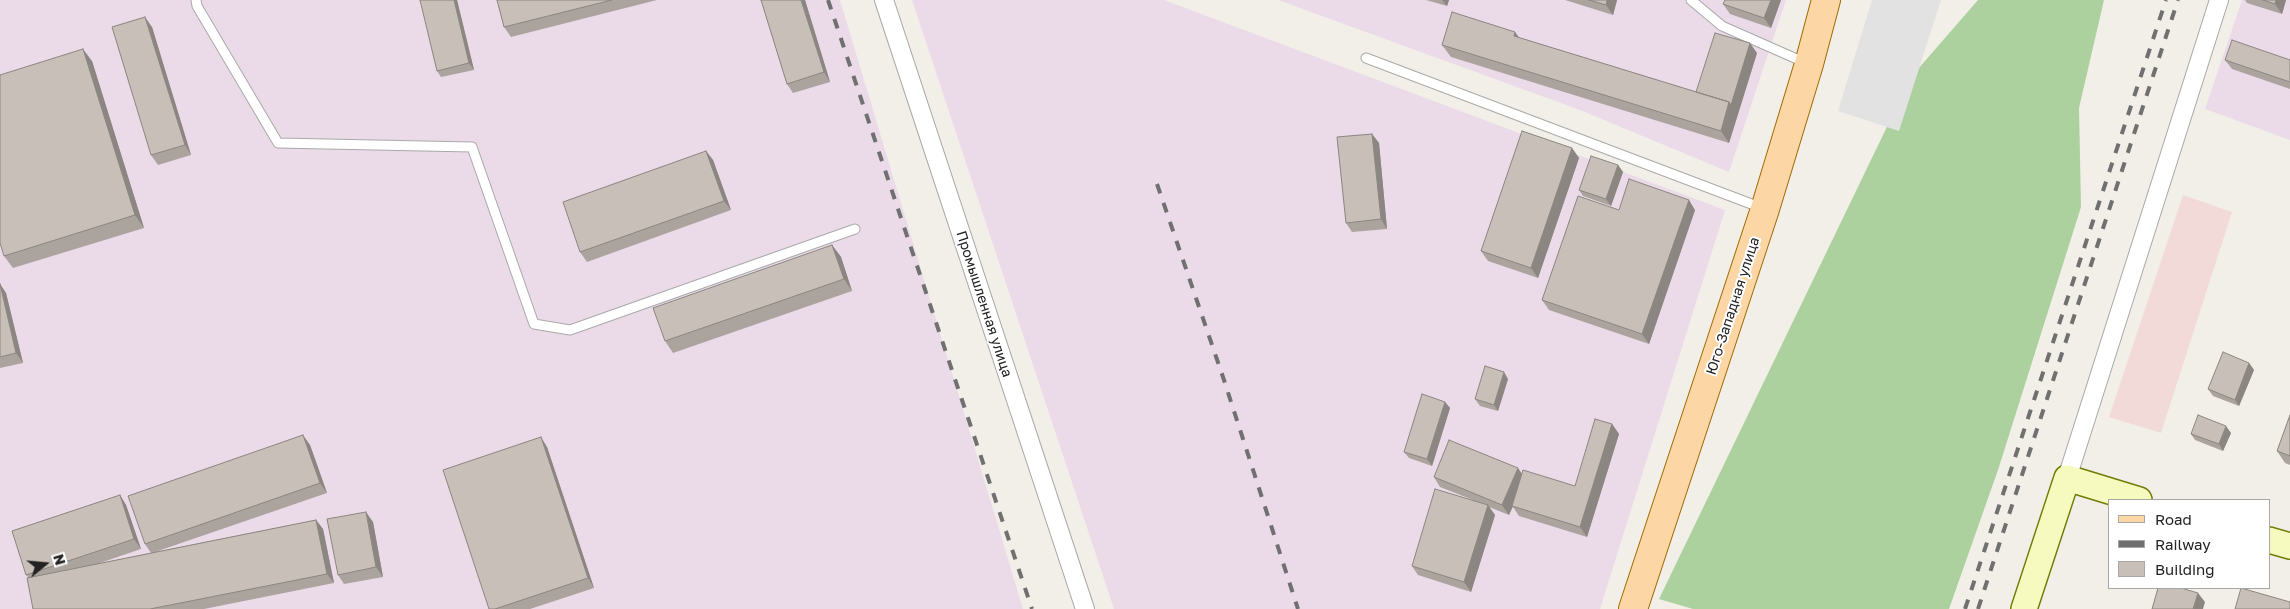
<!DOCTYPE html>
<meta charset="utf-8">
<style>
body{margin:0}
#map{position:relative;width:2290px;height:609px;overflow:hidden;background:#f2efe9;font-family:"Golos Text",sans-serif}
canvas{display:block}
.legend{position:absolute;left:2108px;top:499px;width:162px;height:90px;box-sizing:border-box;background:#fff;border:1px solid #a7a7a7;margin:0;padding:6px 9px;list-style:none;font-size:15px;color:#222}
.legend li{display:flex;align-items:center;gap:10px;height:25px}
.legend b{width:25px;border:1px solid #a7a7a7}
.north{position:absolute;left:20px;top:539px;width:50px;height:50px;-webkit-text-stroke:4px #fff;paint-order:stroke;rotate:73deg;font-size:14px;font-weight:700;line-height:20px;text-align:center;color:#222}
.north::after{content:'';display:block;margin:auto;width:18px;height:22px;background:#222;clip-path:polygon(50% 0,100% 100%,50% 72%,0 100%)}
</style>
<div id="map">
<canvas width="2290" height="609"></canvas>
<ul class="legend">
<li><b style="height:6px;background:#fcd6a4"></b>Road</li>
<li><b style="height:6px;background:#707070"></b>Railway</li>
<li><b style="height:14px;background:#c7bfb8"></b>Building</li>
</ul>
<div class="north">N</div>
</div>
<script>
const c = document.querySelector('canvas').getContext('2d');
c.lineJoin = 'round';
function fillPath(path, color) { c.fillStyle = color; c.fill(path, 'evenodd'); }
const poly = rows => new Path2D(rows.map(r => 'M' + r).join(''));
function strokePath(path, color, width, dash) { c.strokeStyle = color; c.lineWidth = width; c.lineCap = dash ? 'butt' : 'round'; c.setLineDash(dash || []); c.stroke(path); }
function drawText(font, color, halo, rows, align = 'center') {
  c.font = font + ' "Golos Text",sans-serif'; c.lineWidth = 4; c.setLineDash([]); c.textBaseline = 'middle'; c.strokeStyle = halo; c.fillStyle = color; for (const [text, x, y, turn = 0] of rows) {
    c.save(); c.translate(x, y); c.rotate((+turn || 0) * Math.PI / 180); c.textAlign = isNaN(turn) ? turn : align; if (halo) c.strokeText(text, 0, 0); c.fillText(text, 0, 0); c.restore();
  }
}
const commercial = poly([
 [2183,195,2232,212,2161,433,2109,417]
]);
const industrial = poly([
 [0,0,840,0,1023,609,0,609],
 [912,0,1164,0,1725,210,1600,609,1114,609],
 [1278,0,1786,0,1729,172,1580,110],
 [2242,0,2290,0,2290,140,2205,109]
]);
const forest = poly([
 [1978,0,2104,0,2079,108,2081,207,1998,470,1949,609,1693,609,1659,599,1911,77]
]);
const parking = poly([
 [1872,0,1941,0,1899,131,1838,111]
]);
const lane = poly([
 [196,0,197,6,278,143,472,147,534,324,570,330,855,229],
 [1691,0,1722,26,1806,63],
 [1366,58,1762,208]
]);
const street = poly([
 [884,0,1085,609],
 [2067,478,2219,0]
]);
const secondary = poly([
 [2269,540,2290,546],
 [2024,609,2067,478,2139,500]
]);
const primary = poly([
 [1633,609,1765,209,1809,64,1826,0]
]);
const rail = poly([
 [828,0,1032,609],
 [1157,184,1223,377,1298,609],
 [1965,609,2166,0],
 [1978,609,2178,0]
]);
const wall = poly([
 [457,0,474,70,441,77,437,71],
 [497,0,657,0,511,37,504,27],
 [761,0,805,0,830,82,793,93,787,84],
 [1426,0,1449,0,1447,6],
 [1565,0,1617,0,1613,15],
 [1725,0,1781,0,1771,28,1730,14,1723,4],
 [2245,0,2286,0,2282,14,2247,3],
 [152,27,191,155,158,165,151,155],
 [1520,38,1696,92,1757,53,1729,143,1451,57,1442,45],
 [2225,60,2290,60,2290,89,2232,69],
 [92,61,144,228,13,268,4,256],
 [1372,134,1379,143,1387,229,1352,232,1346,223],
 [1572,148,1579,158,1538,278,1488,261,1481,251],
 [706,151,713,160,731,210,587,262,580,252],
 [1618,165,1623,172,1611,206,1583,196,1579,190],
 [1619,210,1695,210,1649,344,1549,310,1542,300],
 [832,245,841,257,852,291,673,353,665,341],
 [0,284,6,293,23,363,0,368],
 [2249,363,2254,370,2239,406,2213,396,2208,389],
 [1508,379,1498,411,1480,406,1475,399],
 [1445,402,1450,408,1432,466,1409,458,1404,452],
 [2290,415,2290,465,2285,463,2277,451],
 [1612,424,1619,434,1587,537,1519,516,1513,507,1509,515,1489,507,1495,515,1471,592,1418,575,1412,566,1473,500,1440,487,1434,477,1522,474,1575,486],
 [2231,433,2223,451,2195,440,2191,434],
 [310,445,327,493,155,552,316,520,323,529,334,583,204,609,33,609,28,577,26,575,120,495,126,505,141,549,97,564,151,553,145,544],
 [547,447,594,588,530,609,489,609],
 [373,522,383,577,344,584,338,575]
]);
const shadedWall = poly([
 [454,0,457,0,474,70,469,63],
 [801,0,805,0,830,82,824,72],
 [1442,0,1449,0,1447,6],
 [1607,0,1617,0,1613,15,1606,5],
 [1771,0,1781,0,1771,28,1764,18],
 [2276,0,2286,0,2282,14,2275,4],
 [145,17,152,27,191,155,185,145],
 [1515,32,1524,44,1514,36],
 [1750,43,1757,53,1729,143,1721,131,1729,102],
 [83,49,92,61,144,228,135,215],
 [1372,134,1379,143,1387,229,1381,219],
 [1572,148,1579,158,1538,278,1531,268],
 [706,151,713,160,731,210,724,201],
 [1618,165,1623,172,1611,206,1606,199],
 [1689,200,1695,210,1649,344,1642,334],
 [832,245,841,257,852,291,844,279],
 [0,284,6,293,23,363,16,353],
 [2249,363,2254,370,2239,406,2235,400],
 [1504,372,1508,379,1498,411,1494,405],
 [1445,402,1450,408,1432,466,1427,459],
 [1612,424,1619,434,1587,537,1580,527],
 [2226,426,2231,433,2223,451,2219,444],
 [303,435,310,445,327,493,320,483],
 [541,437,547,447,594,588,588,578],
 [1518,468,1524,477,1509,515,1502,505],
 [120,495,126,505,141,549,134,539],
 [1488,505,1495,515,1471,592,1464,582],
 [366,512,373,522,383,577,376,567],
 [316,520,323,529,334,583,327,574],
 [2198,593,2205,602,2203,609,2193,609]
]);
const building = poly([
 [420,0,454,0,469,63,437,71,420,0],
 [497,0,612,0,504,27,497,0],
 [761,0,801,0,824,72,787,84,761,0],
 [1589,0,1607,0,1606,5,1589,0],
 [1725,0,1771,0,1764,18,1723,4,1725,0],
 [2263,0,2276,0,2275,4,2263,0],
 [1452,12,1515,32,1514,36,1729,102,1721,131,1442,45,1452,12],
 [145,17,185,145,151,155,112,27,145,17],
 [1715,33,1750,43,1731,105,1729,102,1696,92,1715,33],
 [2232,40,2290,60,2290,82,2225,60,2232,40],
 [83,49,135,215,4,256,0,243,0,75,83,49],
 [1522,131,1572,148,1531,268,1481,251,1522,131],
 [1372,134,1381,219,1346,223,1337,137,1372,134],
 [706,151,724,201,580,252,563,202,706,151],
 [1591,156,1618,165,1606,199,1579,190,1591,156],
 [1629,179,1689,200,1642,334,1542,300,1578,196,1619,210,1629,179],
 [832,245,844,279,665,341,653,308,832,245],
 [0,284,16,353,0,357,0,284],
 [2223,352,2249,363,2235,400,2208,389,2223,352],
 [1485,366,1504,372,1494,405,1475,399,1485,366],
 [1422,394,1445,402,1427,459,1404,452,1422,394],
 [2198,415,2226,426,2219,444,2191,434,2198,415],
 [2290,415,2290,456,2277,451,2290,415],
 [1595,419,1612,424,1580,527,1512,506,1523,470,1575,486,1595,419],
 [303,435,320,483,145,544,128,496,303,435],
 [541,437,588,578,495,609,489,609,443,470,541,437],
 [1449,440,1518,468,1502,505,1434,477,1449,440],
 [1435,489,1488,505,1464,582,1412,566,1435,489],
 [120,495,134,539,26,575,12,531,120,495],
 [366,512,376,567,338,575,327,519,366,512],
 [316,520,327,574,150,609,33,609,27,578,316,520],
 [2158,588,2181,588,2198,593,2193,609,2152,609,2158,588],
 [2241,588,2290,602,2290,609,2235,609,2241,588]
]);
const streetNames = [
 ["Промышленная улица",984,304,72],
 ["Юго-Западная улица",1733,306,-72]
];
fillPath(commercial, '#f2dad9');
fillPath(industrial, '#ebdbe8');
fillPath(forest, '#add19e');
fillPath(parking, '#e2e2e2');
strokePath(lane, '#a9a9a9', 11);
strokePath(street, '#a9a9a9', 20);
strokePath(secondary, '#707d05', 28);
strokePath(primary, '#a06b00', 30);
strokePath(lane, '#fff', 9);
strokePath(street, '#fff', 18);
strokePath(secondary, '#f7fabf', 25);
strokePath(primary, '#fcd6a4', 28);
strokePath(rail, '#707070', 4, [10, 10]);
fillPath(wall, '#aba49e');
fillPath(shadedWall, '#8b8681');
fillPath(building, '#c7bfb8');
strokePath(building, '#8b8681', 1);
drawText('14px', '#222', '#fff', streetNames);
</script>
